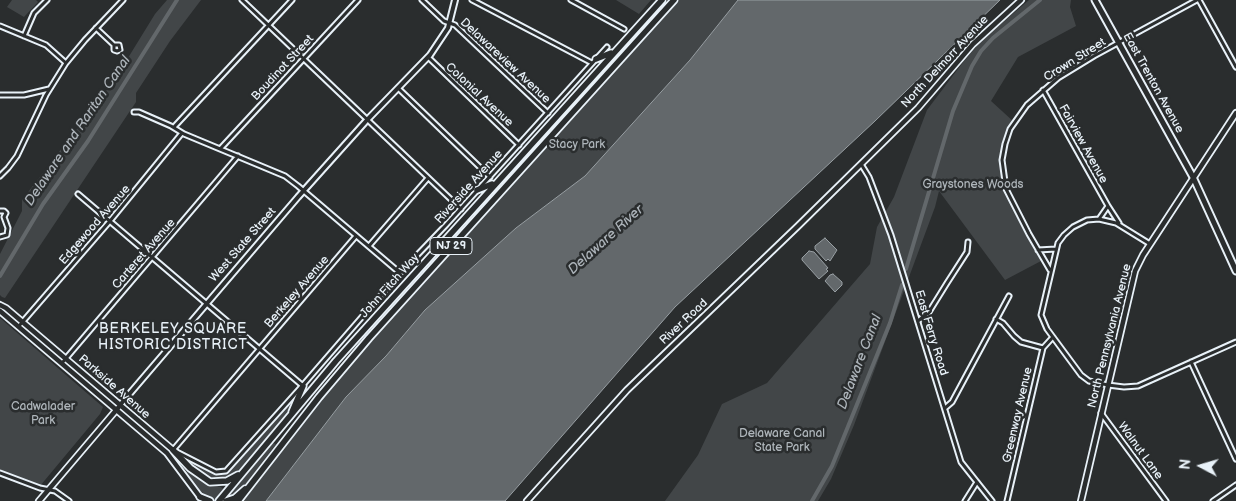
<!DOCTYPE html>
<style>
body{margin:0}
#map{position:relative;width:1236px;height:501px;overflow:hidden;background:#2a2d2e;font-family:"Balsamiq Sans",sans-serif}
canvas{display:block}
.north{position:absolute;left:1176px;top:441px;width:50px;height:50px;-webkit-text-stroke:4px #2a2d2e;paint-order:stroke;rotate:276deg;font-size:14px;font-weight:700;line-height:20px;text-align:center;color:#e8f1f8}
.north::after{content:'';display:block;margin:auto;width:18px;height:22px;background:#e8f1f8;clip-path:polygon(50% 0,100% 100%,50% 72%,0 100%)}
</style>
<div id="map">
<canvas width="1236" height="501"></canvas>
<div class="north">N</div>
</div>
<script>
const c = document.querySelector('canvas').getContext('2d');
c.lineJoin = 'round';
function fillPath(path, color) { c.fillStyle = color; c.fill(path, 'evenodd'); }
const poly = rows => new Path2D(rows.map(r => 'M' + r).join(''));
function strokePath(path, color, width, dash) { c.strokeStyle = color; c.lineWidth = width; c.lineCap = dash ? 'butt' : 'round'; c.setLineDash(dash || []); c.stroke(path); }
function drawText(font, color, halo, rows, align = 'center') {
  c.font = font + ' "Balsamiq Sans",sans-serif'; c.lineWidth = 5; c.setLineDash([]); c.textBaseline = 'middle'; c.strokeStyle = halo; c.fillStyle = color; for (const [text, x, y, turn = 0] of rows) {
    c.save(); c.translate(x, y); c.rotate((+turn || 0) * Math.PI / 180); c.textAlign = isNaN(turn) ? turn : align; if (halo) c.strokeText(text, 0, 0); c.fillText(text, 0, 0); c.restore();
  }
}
const green = poly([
 [12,0,36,0,38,2,24,17,7,7],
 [167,0,201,0,170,41,136,93,136,102,5,298,2,297,0,295,0,254,22,211,22,200,115,79,155,14],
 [616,0,651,0,639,14],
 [674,0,738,0,690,60,585,176,516,228,425,310,386,356,346,397,266,501,236,501,319,397],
 [1029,0,1071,0,1070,7,1076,26,1018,57,991,101,1014,122,1005,144,1002,160,1006,189,1038,250,1041,261,1005,280,939,191,935,207,854,425,831,479,818,501,665,501,698,455,722,404,767,383,870,264,877,227,894,197,927,110,964,61,982,40],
 [0,318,103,407,100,414,40,486,0,471],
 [295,399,287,414,241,468,230,477,221,480,211,480,198,473,181,457,213,473,221,475,228,474],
 [273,443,276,444,240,492,226,499],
 [175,459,205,483,221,487,223,489,214,500,201,495,192,485]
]);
const water = poly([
 [738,0,1000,0,875,121,675,307,505,501,266,501,346,397,386,356,425,310,516,228,585,176,690,60,738,0],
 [825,238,837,250,830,261,828,259,826,261,815,249,815,246,825,238],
 [809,251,814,252,828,268,826,269,828,271,819,279,802,260,802,258,809,251],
 [833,274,842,282,842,285,835,292,825,281,830,275,833,274]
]);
const canal = poly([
 [906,269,953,111,972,66,981,51,993,38,1040,0],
 [0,276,43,204,88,141,177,0],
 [812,501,832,466,890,323,902,285]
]);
const minor = poly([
 [242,0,461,209],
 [422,0,444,21,455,25,548,113],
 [472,0,592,63],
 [571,0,624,29],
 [1199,0,1236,67],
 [0,26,46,45,66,63],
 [96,28,114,45,119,45,120,50,117,51,114,50,114,45],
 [24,36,34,13,47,0],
 [428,57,519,145],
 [398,88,490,177],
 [1043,90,1108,206,1099,219],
 [0,95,24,95,49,89],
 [134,112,139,112,171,126,184,134,285,176,298,186,400,273],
 [174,127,292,0],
 [221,148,358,0],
 [861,164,869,177,891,235,961,462,992,501],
 [0,176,8,168,17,156,46,95,66,63,85,40,123,0],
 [78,194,303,386],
 [1108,206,1119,223],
 [0,211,4,211,6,213,4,217,8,228,7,235,0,237],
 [356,236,173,450,216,472,226,471,303,385,400,273,446,225,607,47],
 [1150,244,1116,223,1099,219,1087,220,1073,227,1064,235,1058,243,1041,315,1047,329,1081,375,1089,381,1108,385,1124,387,1138,386,1236,342],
 [369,246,428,178],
 [1038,250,1056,249],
 [1050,270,1029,234,1006,189,1002,160,1005,144,1010,129,1027,105,1058,78,1094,56,1197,0],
 [996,319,1003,323,1014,336,1021,342,1043,348],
 [918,321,929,312,947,283,967,252,968,242],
 [19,326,110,221,182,133],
 [1191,362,1236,459],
 [62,363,238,156],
 [945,408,952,402,1009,296],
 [1101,413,1166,501],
 [0,473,40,488,55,491,69,501],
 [965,501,977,482],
 [1007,501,1043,348,1053,337],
 [1213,501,1236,485]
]);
const tertiary = poly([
 [120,405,298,197,367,120,430,55,448,28,455,0]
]);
const secondary = poly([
 [0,305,6,308,173,450],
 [0,311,167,453,200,497],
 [39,501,118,408],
 [527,501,627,390,798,226,918,108,973,44,1021,0],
 [1081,501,1135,271,1143,255,1236,113]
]);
const primary = poly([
 [1095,0,1193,177,1236,271]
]);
const motorway = poly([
 [596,59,611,53],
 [477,190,492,184],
 [292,412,303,386],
 [173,450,190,468,210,482,227,481,238,475],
 [200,497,210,501],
 [219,501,336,361,662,0],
 [226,501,235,498,245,489],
 [238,501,319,397,369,338,674,0]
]);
const shields = [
 [451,246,42]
];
const shieldNames = [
 ["NJ 29",451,246]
];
const streetNames = [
 ["Crown Street",1075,60,-32],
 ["Delawareview Avenue",505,61,43],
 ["North Delmorr Avenue",945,62,-47],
 ["Boudinot Street",283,68,-47],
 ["East Trenton Avenue",1153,83,61],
 ["Colonial Avenue",479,95,43],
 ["Fairview Avenue",1083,144,61],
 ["Riverside Avenue",469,187,-48],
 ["Edgewood Avenue",95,225,-49],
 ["West State Street",243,245,-49],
 ["Carteret Avenue",144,254,-49],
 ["John Fitch Way",390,286,-48],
 ["Berkeley Avenue",297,292,-49],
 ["River Road",684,322,-43],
 ["East Ferry Road",931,333,73],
 ["North Pennsylvania Avenue",1110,336,-76],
 ["Parkside Avenue",114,387,41],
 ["Greenway Avenue",1018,415,-77],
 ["Walnut Lane",1140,451,54]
];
const parkNames = [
 ["Stacy Park",577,145],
 ["Graystones Woods",973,185],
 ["Cadwalader",43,407],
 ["Park",43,421],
 ["Delaware Canal",782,434],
 ["State Park",782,448]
];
const waterNames = [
 ["Delaware and Raritan Canal",78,131,-56],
 ["Delaware River",606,240,-42],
 ["Delaware Canal",860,362,-69]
];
const neighbourhoodNames = [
 ["BERKELEY SQUARE",173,329],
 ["HISTORIC DISTRICT",173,345]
];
fillPath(green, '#424648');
fillPath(water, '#63686b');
strokePath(water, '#989fa3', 1);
strokePath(canal, '#63686b', 4);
strokePath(minor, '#e8f1f8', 7);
strokePath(tertiary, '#e8f1f8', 8);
strokePath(secondary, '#e8f1f8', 8);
strokePath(primary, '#e8f1f8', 9);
strokePath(motorway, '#e8f1f8', 9);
strokePath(minor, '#2a2d2e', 3);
strokePath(tertiary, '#2a2d2e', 4);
strokePath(secondary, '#2a2d2e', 4.5);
strokePath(primary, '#2a2d2e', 5);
strokePath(motorway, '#2a2d2e', 5.5);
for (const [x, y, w] of shields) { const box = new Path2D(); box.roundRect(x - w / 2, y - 8.5, w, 17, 4); c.fillStyle = '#2a2d2e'; c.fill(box); strokePath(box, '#e8f1f8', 1); }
drawText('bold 11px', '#e8f1f8', null, shieldNames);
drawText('12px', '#e8f1f8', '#2a2d2e', streetNames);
drawText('12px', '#aeb5ba', '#2a2d2e', parkNames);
drawText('italic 14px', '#acb3b9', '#2a2d2e', waterNames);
c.letterSpacing = '1px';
drawText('14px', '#e8f1f8', '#2a2d2e', neighbourhoodNames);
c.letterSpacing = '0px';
</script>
